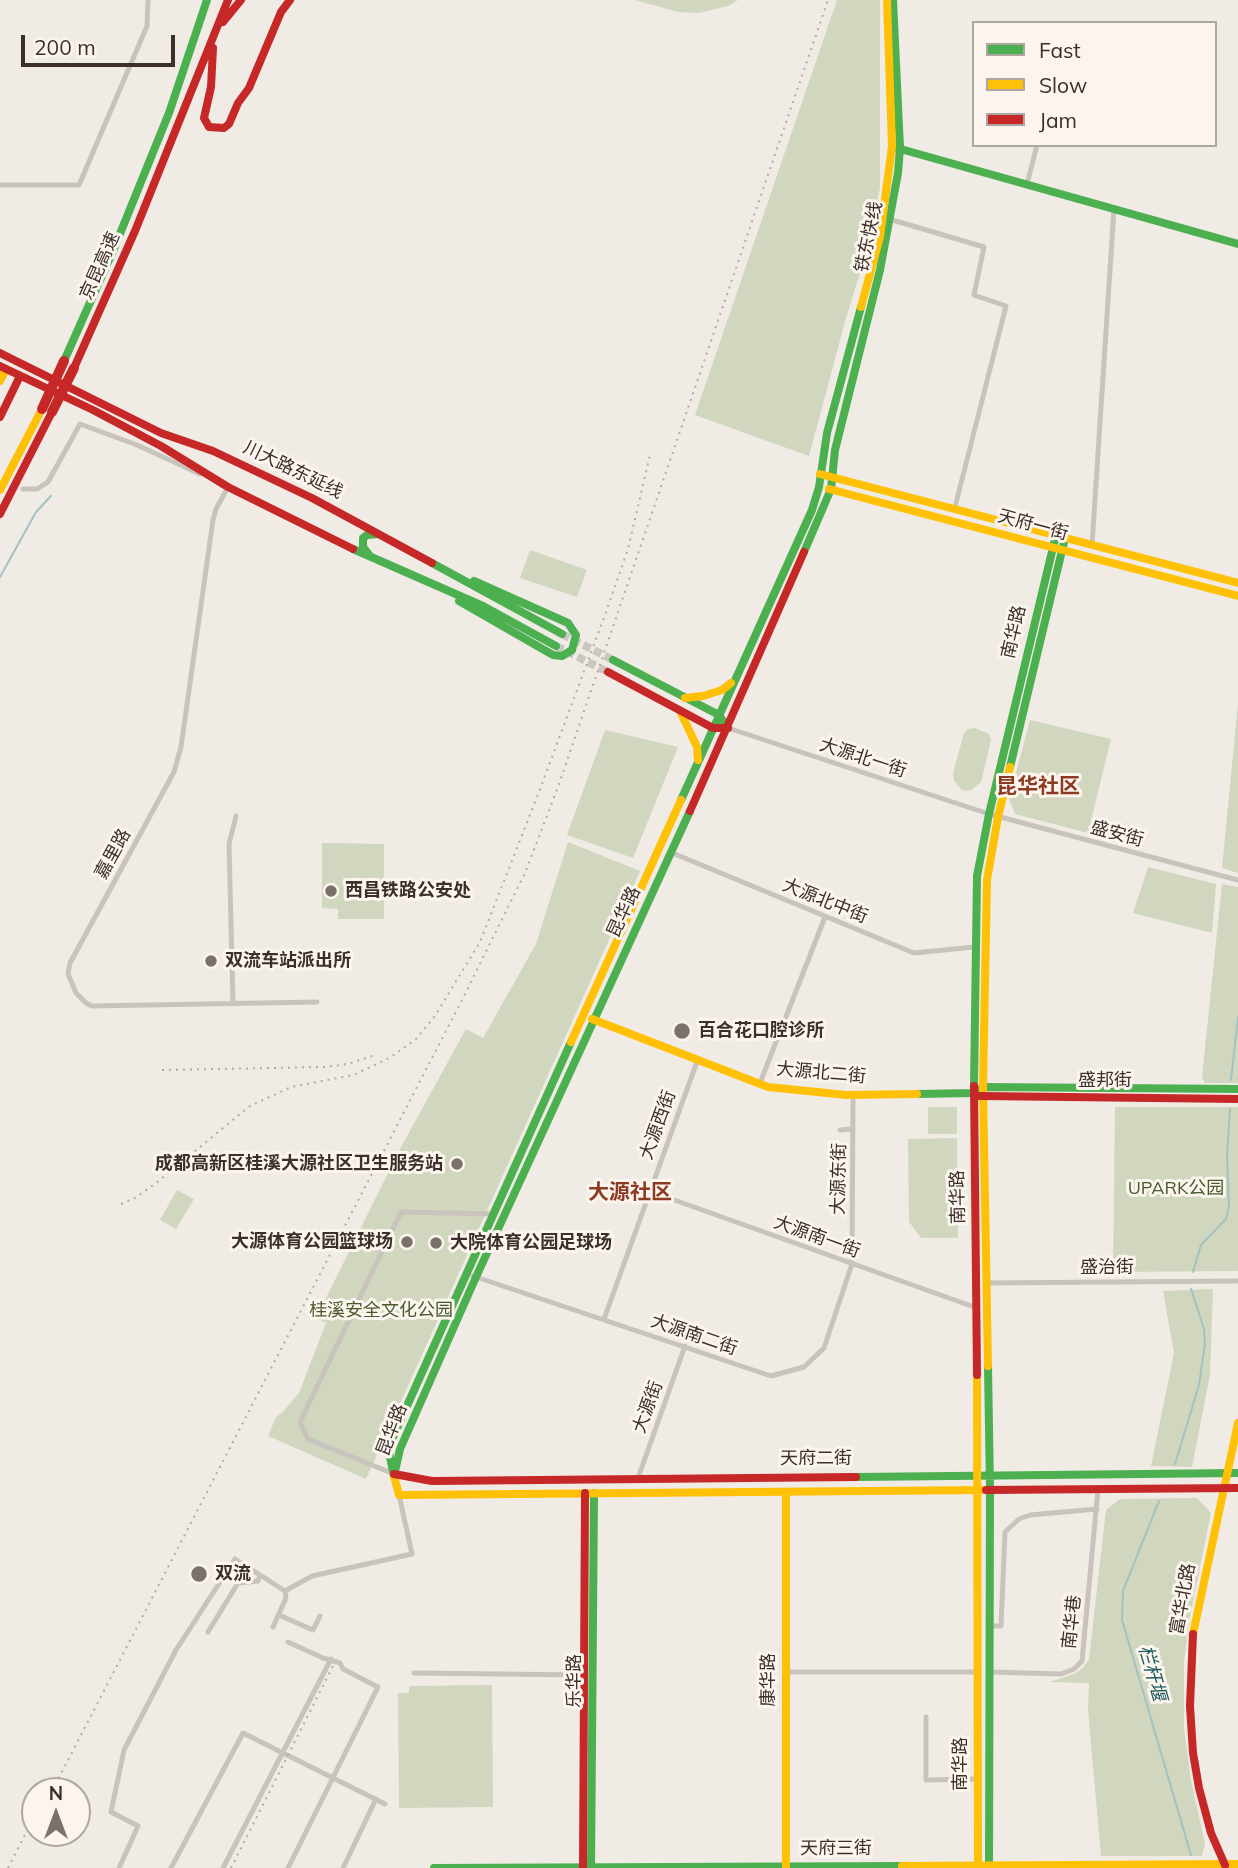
<!DOCTYPE html>
<meta charset="utf-8">
<style>
body{margin:0}
#map{position:relative;width:1238px;height:1868px;overflow:hidden;background:#f0ebe5;font-family:Mulish,sans-serif}
canvas{display:block}
.legend{position:absolute;left:972px;top:21px;width:245px;height:126px;box-sizing:border-box;background:#fbf5ee;border:2px solid #aea6a0;margin:0;padding:9px 12px;list-style:none;font-size:21px;color:#3b302b}
.legend li{display:flex;align-items:center;gap:14px;height:35px}
.legend b{width:35px;border:2px solid #aea6a0}
.north{position:absolute;left:21px;top:1777px;width:70px;height:70px;box-sizing:border-box;background:#fbf5ee;border:2px solid #aea6a0;border-radius:50%;rotate:0deg;font-size:19px;font-weight:700;line-height:28px;text-align:center;color:#3b302b}
.north::after{content:'';display:block;margin:auto;width:24px;height:32px;background:#7a716c;clip-path:polygon(50% 0,100% 100%,50% 72%,0 100%)}
.scale{position:absolute;left:21px;top:35px;width:154px;height:32px;box-sizing:border-box;border:4px solid #3b302b;border-top:0;padding-left:9px;font-size:21px;line-height:24px;white-space:nowrap;color:#3b302b;-webkit-text-stroke:5px #fbf5ee;paint-order:stroke}
</style>
<div id="map">
<canvas width="1238" height="1868"></canvas>
<ul class="legend">
<li><b style="height:9px;background:#4caf50"></b>Fast</li>
<li><b style="height:9px;background:#ffc107"></b>Slow</li>
<li><b style="height:9px;background:#c62828"></b>Jam</li>
</ul>
<div class="north">N</div>
<div class="scale">200 m</div>
</div>
<script>
const c = document.querySelector('canvas').getContext('2d');
c.lineJoin = 'round';
function fillPath(path, color) { c.fillStyle = color; c.fill(path, 'evenodd'); }
const poly = rows => new Path2D(rows.map(r => 'M' + r).join(''));
function strokePath(path, color, width, dash) { c.strokeStyle = color; c.lineWidth = width; c.lineCap = dash ? 'butt' : 'round'; c.setLineDash(dash || []); c.stroke(path); }
function drawText(font, color, halo, rows, align = 'center') {
  c.font = font + ' Mulish,"Noto Sans SC",sans-serif'; c.lineWidth = 6; c.setLineDash([]); c.textBaseline = 'middle'; c.strokeStyle = halo; c.fillStyle = color; for (const [text, x, y, turn = 0] of rows) {
    c.save(); c.translate(x, y); c.rotate((+turn || 0) * Math.PI / 180); c.textAlign = isNaN(turn) ? turn : align; if (halo) c.strokeText(text, 0, 0); c.fillText(text, 0, 0); c.restore();
  }
}
const green = poly([
 [635,0,738,0,728,6,698,13,678,12],
 [837,0,880,0,880,188,866,254,846,318,809,456,695,415],
 [530,550,587,570,577,597,520,578],
 [1238,703,1238,873,1222,868],
 [1030,720,1111,739,1088,833,1015,814,1009,799],
 [975,728,989,734,991,740,981,782,970,791,962,790,954,781,953,773,964,733,968,729],
 [605,730,678,747,633,858,567,835],
 [568,842,640,871,366,1479,268,1436,276,1417,282,1413,299,1393,326,1323,316,1318,401,1147,466,1029,483,1038,536,944],
 [322,843,384,844,384,919,338,919,338,909,322,908],
 [1148,867,1216,884,1212,933,1133,913],
 [1222,884,1238,887,1238,1083,1205,1083,1202,1077],
 [928,1107,957,1107,957,1134,928,1134],
 [1115,1107,1238,1107,1238,1271,1113,1272],
 [957,1138,958,1238,921,1238,909,1222,908,1139],
 [177,1190,194,1199,176,1229,160,1220],
 [1213,1289,1210,1375,1192,1467,1151,1466,1174,1353,1163,1291],
 [1197,1498,1211,1513,1189,1621,1184,1662,1184,1728,1191,1781,1205,1843,1202,1856,1101,1856,1088,1710,1089,1683,1050,1682,1074,1674,1083,1668,1089,1659,1106,1510,1120,1499],
 [492,1685,493,1807,399,1808,398,1693,409,1693,409,1686]
]);
const stream = poly([
 [0,577,36,512,51,496],
 [1231,1080,1238,1017],
 [1193,1272,1201,1245,1226,1219,1229,1207,1227,1156,1230,1109],
 [1175,1464,1199,1385,1205,1344,1204,1329,1191,1289],
 [1159,1501,1123,1591,1122,1620,1191,1855]
]);
const secondaryTunnel = poly([
 [562,634,613,660],
 [556,646,608,672]
]);
const street = poly([
 [1027,184,1037,145],
 [0,185,79,185,147,26,148,0],
 [889,219,984,247,974,295,1006,306,955,507],
 [228,487,216,509,213,520,181,747,174,772,70,963,68,974,76,993,86,1003,92,1006,317,1002],
 [23,489,37,489,48,482,80,424,137,445,200,474],
 [1092,545,1114,209],
 [728,728,989,814,1238,880],
 [670,852,914,953,974,947],
 [233,1003,229,844,236,816],
 [760,1083,825,917],
 [840,1130,853,1129],
 [649,1191,977,1308],
 [473,1276,771,1376,804,1367,824,1348,852,1264,853,1095],
 [986,1283,1238,1281],
 [604,1319,698,1059],
 [394,1474,308,1439,300,1422,401,1212,493,1214],
 [638,1478,685,1346],
 [279,1615,313,1630,320,1616],
 [990,1626,1001,1626,1005,1532,1019,1519,1030,1515,1097,1509],
 [273,1627,286,1598,285,1591],
 [208,1632,238,1583,258,1581,260,1575],
 [786,1672,979,1672],
 [989,1672,1061,1674,1074,1669,1082,1661,1098,1489],
 [414,1673,586,1675],
 [926,1717,926,1780,979,1779],
 [119,1868,138,1826,111,1812,124,1750,176,1650,235,1559,285,1591,312,1576,412,1554,399,1495],
 [171,1868,243,1733,385,1804],
 [223,1868,331,1659],
 [288,1868,378,1687,343,1669,340,1663,323,1658,288,1642],
 [343,1868,376,1799]
]);
const fast = poly([
 [897,148,1238,244],
 [64,361,113,251,169,113,207,0],
 [353,549,483,606,556,646],
 [804,552,831,489,835,450,880,270,898,173,900,148,893,0],
 [370,556,363,547,363,538,367,535,378,534],
 [432,563,562,634],
 [459,601,553,655,562,656,572,650,576,635,568,623,474,581],
 [613,660,719,715,728,728],
 [1010,767,1065,538],
 [681,800,812,510,819,487,827,433,861,307],
 [974,1086,977,876,989,814,1056,535],
 [917,1094,974,1093,983,1087,1238,1089],
 [988,1366,990,1490,989,1868],
 [395,1471,400,1449,476,1277,690,811],
 [394,1476,388,1448,571,1042],
 [856,1477,1238,1473],
 [434,1868,902,1866],
 [591,1868,594,1493]
]);
const slow = poly([
 [861,307,880,237,892,146,887,0],
 [0,381,6,369],
 [820,474,1238,583],
 [829,489,1238,596],
 [0,490,42,409],
 [685,698,703,696,722,690,731,683],
 [681,713,697,747,698,760],
 [592,1019,768,1087,846,1095,917,1094],
 [571,1042,681,800],
 [988,1366,983,1087,987,880,998,817,1010,767],
 [977,1375,978,1868],
 [394,1476,399,1495,986,1490],
 [786,1492,786,1868],
 [1193,1634,1238,1423],
 [902,1866,1238,1864]
]);
const jam = poly([
 [223,22,241,0],
 [213,48,211,87,204,118,209,127,224,128,229,124,238,103,249,88,281,12,290,0],
 [0,353,161,433,213,451,312,498,432,563],
 [0,366,93,410,161,446,228,487,353,549],
 [74,368,135,231,228,0],
 [0,417,20,376],
 [0,514,52,412],
 [608,672,713,728,728,728],
 [690,811,804,552],
 [974,1086,977,1375],
 [980,1096,1238,1099],
 [394,1474,432,1481,856,1477],
 [986,1490,1238,1488],
 [1193,1634,1190,1706,1193,1753,1199,1788,1211,1833,1225,1865],
 [583,1868,585,1493]
]);
const rail = poly([
 [162,1070,324,1067,348,1064,375,1055],
 [121,1204,135,1198,156,1183,250,1106,291,1087,353,1075,373,1066,391,1057,416,1039,435,1016,480,942,539,792,605,615,628,549,650,455],
 [52,1791,461,1002,525,873,558,787,828,0],
 [8,1868,35,1815],
 [231,1868,334,1664]
]);
const jamBridge = poly([
 [42,409,64,361],
 [52,412,74,368]
]);
const markers = [
 [331,891,7,"#7a716c"],
 [211,961,7,"#7a716c"],
 [682,1031,9,"#7a716c"],
 [457,1164,7,"#7a716c"],
 [407,1242,7,"#7a716c"],
 [436,1243,7,"#7a716c"],
 [199,1574,9,"#7a716c"]
];
const streetNames = [
 ["铁东快线",869,237,-78],
 ["京昆高速",100,266,-66],
 ["川大路东延线",293,470,26],
 ["天府一街",1033,525,15],
 ["南华路",1014,632,-77],
 ["大源北一街",863,758,18],
 ["盛安街",1117,834,15],
 ["嘉里路",113,854,-61],
 ["大源北中街",825,901,22],
 ["昆华路",624,912,-65],
 ["大源北二街",821,1073,5],
 ["盛邦街",1105,1081],
 ["大源西街",658,1125,-70],
 ["大源东街",839,1179,-89],
 ["南华路",958,1197,-91],
 ["大源南一街",817,1237,20],
 ["盛治街",1107,1268],
 ["大源南二街",694,1335,19],
 ["大源街",648,1407,-70],
 ["昆华路",392,1430,-69],
 ["天府二街",816,1459],
 ["富华北路",1183,1599,-80],
 ["南华巷",1072,1622,-84],
 ["康华路",769,1680,-90],
 ["乐华路",575,1681,-90],
 ["南华路",961,1764,-90],
 ["天府三街",836,1849]
];
const poiNames = [
 ["西昌铁路公安处",345,891],
 ["双流车站派出所",225,961],
 ["百合花口腔诊所",698,1031],
 ["成都高新区桂溪大源社区卫生服务站",443,1164,"right"],
 ["大源体育公园篮球场",393,1242,"right"],
 ["大院体育公园足球场",450,1243],
 ["双流",215,1574]
];
const parkNames = [
 ["UPARK公园",1176,1189],
 ["桂溪安全文化公园",381,1311]
];
const waterNames = [
 ["栏杆堰",1152,1673,74]
];
const quarterNames = [
 ["昆华社区",1038,787],
 ["大源社区",630,1193]
];
fillPath(green, '#d1d6bf');
strokePath(stream, '#a1c2c1', 2);
strokePath(secondaryTunnel, '#ccc6c0', 8, [8, 4]);
strokePath(street, '#c9c3be', 5);
strokePath(fast, '#4caf50', 8);
strokePath(slow, '#ffc107', 8);
strokePath(jam, '#c62828', 8);
strokePath(rail, '#b1aca8', 2, [2, 5]);
strokePath(jamBridge, '#c62828', 10);
for (const [x, y, r, color] of markers) { const dot = new Path2D(); dot.arc(x, y, r, 0, 2 * Math.PI); c.fillStyle = color; c.fill(dot); strokePath(dot, '#fbf5ee', 2.5); }
drawText('18px', '#3b302b', '#fbf5ee', streetNames);
drawText('bold 18px', '#3b302b', '#fbf5ee', poiNames, 'left');
drawText('18px', '#4a5a2e', '#fbf5ee', parkNames);
drawText('italic 19px', '#1f5a5e', '#fbf5ee', waterNames);
drawText('bold 21px', '#8c3b22', '#fbf5ee', quarterNames);
</script>
